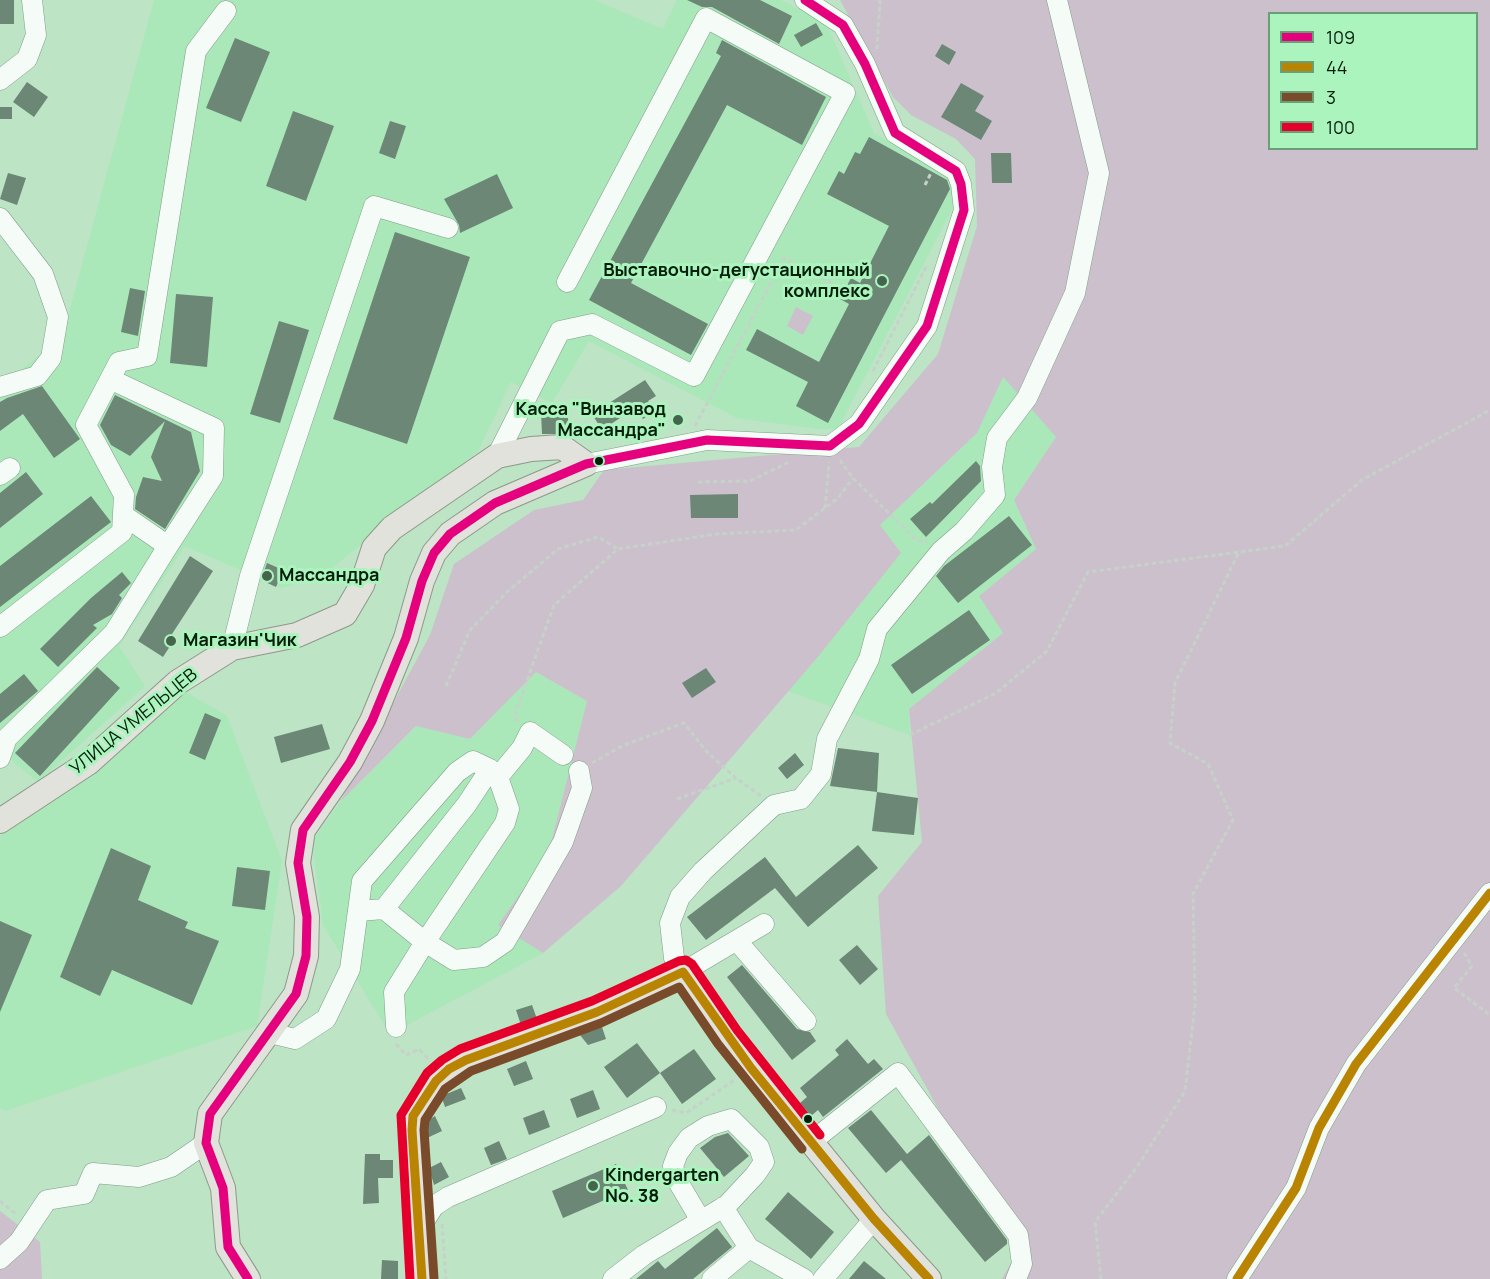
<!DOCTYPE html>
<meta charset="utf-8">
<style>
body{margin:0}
#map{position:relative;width:1490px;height:1279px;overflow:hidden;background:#bce4c5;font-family:Manrope,sans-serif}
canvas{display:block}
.legend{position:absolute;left:1268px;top:12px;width:210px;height:138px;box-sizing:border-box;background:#acf4bd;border:2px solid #689f76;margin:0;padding:8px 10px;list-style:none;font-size:18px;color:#031f0c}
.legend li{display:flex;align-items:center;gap:12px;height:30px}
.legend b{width:30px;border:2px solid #689f76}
</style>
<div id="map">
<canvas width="1490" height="1279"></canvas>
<ul class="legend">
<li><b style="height:8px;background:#e5007d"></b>109</li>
<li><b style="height:8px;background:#ba8403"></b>44</li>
<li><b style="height:8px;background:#7a4b2a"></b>3</li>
<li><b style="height:8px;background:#e4002b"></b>100</li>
</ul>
</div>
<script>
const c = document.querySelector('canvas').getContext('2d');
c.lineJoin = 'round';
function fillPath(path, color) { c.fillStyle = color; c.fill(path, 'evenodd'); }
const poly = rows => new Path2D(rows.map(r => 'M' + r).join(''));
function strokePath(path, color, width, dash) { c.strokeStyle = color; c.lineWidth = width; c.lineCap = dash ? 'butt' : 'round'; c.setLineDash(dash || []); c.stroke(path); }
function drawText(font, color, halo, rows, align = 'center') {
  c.font = font + ' Manrope,sans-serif'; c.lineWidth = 6; c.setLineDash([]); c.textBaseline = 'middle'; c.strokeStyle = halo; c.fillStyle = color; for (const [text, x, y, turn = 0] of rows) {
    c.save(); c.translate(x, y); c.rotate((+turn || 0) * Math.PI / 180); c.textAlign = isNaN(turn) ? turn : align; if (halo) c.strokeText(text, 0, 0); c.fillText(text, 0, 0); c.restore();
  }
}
const built = poly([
 [154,0,594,0,663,29,677,0,781,0,826,23,874,133,958,183,959,196,838,429,818,429,737,418,589,341,552,403,511,382,478,451,323,575,282,588,185,546,119,646,145,686,38,782,0,751,0,386,62,338],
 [1002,376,1057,437,1014,500,1036,549,979,596,1003,633,909,709,910,735,788,691,817,658,879,525,976,433],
 [536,672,587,701,552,839,534,874,499,925,543,953,390,1034,323,925,312,842,340,802,417,726,470,739],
 [184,691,227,716,282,861,257,1026,5,1111,0,1108,0,836]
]);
const green = poly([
 [840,0,1490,0,1490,1279,1002,1279,1017,1252,886,1014,878,896,922,842,909,709,1003,633,979,596,1036,549,1014,500,1056,437,1003,377,977,433,880,525,901,553,817,658,621,886,543,953,498,925,534,874,552,839,587,701,536,672,470,739,416,726,340,802,430,635,454,564,534,510,583,500,604,470,859,447,938,354,977,226,975,159,956,139,911,115,893,97],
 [1270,14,1476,14,1476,148,1270,148],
 [796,307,813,316,803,335,787,326],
 [0,1211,40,1242,42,1279,0,1279]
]);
const building = poly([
 [0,0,14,0,14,24,0,24],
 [687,0,760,0,792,16,779,44,712,7,702,7],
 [816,23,823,35,801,47,794,35],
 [235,38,270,52,241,122,206,108],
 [722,40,826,97,802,145,727,105,631,283,708,324,691,355,589,300,721,56,716,53],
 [942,44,956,52,949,65,935,56],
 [27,82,48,97,34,117,13,102],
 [961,83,984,96,975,111,992,121,981,140,941,117],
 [0,107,12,107,12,119,0,119],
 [293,111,334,126,306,201,266,186],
 [390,121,406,126,395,159,379,153],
 [869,137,947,180,950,189,828,423,796,406,808,382,746,350,757,329,819,362,849,304,840,299,851,278,860,283,889,226,827,194,839,171,844,174,855,152,860,154],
 [991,153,1011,153,1012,183,992,183],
 [8,173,26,178,17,205,0,199],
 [497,174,513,208,460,233,459,225,444,199],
 [395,232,470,257,407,444,333,419],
 [130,288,145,291,138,336,121,332],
 [176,294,213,297,207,367,170,363],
 [279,321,309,330,280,423,250,414],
 [645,380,656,396,648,401,655,411,643,419,635,408,602,430,592,414],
 [42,386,80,439,54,458,23,414,0,431,0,402,7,398],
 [115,395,191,432,200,471,165,529,135,509,136,497,143,477,162,481,151,457,165,421,130,456,111,445,100,425],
 [568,411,568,434,542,434,541,412],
 [976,461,980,466,981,481,926,537,910,519,930,502,932,504],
 [26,472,43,494,0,528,0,493],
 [738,494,738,518,691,518,690,495],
 [91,496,111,522,0,607,0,566],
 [1009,516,1032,545,958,603,936,576,944,566],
 [190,556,213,571,172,634,176,637,163,657,138,641],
 [267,563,283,570,276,587,261,580],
 [122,572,131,583,119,595,122,598,112,614,93,625,97,628,58,667,40,649,91,598],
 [969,610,990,640,912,694,891,665],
 [97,667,120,688,40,776,15,753],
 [706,668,716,682,692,698,682,683],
 [24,674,38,691,0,723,0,694],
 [205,713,221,720,205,760,189,753],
 [322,724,330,749,281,763,274,737],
 [838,748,879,753,877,792,830,786],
 [795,753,804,765,787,779,778,768],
 [877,792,918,798,914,835,872,831],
 [858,845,878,868,808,927,775,888,706,940,687,917,765,857,796,897],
 [111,848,151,866,138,900,188,922,185,928,219,941,192,1005,112,970,100,996,60,977],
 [237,867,270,871,265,910,232,906],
 [0,921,32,935,0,1012],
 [857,945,878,969,860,985,839,960],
 [742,965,797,1029,810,1032,816,1041,792,1060,727,977],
 [532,1005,537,1019,521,1025,516,1010],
 [602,1027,606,1039,588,1045,580,1035],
 [847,1039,868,1064,874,1059,883,1069,823,1117,818,1110,811,1116,800,1103,807,1097,800,1088,839,1055,835,1050],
 [637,1043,660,1073,627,1098,604,1067],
 [694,1049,716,1079,682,1104,660,1073],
 [526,1061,533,1079,514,1086,507,1069],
 [461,1088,466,1099,445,1107,442,1098,444,1095],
 [593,1090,600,1109,577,1118,570,1099],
 [544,1110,550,1127,529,1135,523,1118],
 [871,1110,907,1154,929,1135,1007,1240,1007,1244,985,1262,901,1160,886,1173,848,1128],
 [435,1116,442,1131,427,1138,427,1121],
 [728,1133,749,1156,724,1177,700,1148,715,1137],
 [499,1141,507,1159,491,1165,484,1148],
 [365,1154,380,1154,380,1160,393,1160,393,1178,378,1178,379,1203,363,1204],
 [441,1162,449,1177,434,1185,429,1168],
 [616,1164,628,1190,563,1218,552,1191],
 [788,1192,834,1232,811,1259,765,1219],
 [717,1228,732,1247,693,1279,636,1279,658,1261,665,1269],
 [382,1260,398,1261,398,1279,381,1279],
 [864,1261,886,1279,849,1279]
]);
const path = poly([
 [877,49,880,0],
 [925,185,931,173],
 [873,371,927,265],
 [695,426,784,258,845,290],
 [840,460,853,478,917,541,928,541],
 [698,482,750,481,791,461],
 [825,508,829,462],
 [446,686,470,630,507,592,558,549,598,537,618,549],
 [518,721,514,717,554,605,618,549,717,534,796,530,838,498,853,478],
 [910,735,996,693,1047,651,1088,572,1285,546,1362,480,1490,410],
 [592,763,624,745,684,723,707,752,736,778,761,796],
 [677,799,736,778],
 [1464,953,1472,966,1454,988,1490,1015],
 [396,1044,406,1055,419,1049,430,1061],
 [672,1110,686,1113,736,1079],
 [0,1201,17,1215],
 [442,1224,446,1279],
 [1101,1279,1095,1222,1137,1167,1185,1091,1195,1004,1193,894,1233,820,1208,764,1170,743,1175,683,1239,552]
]);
const minor = poly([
 [0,80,27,59,36,35,32,0],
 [0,218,43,274,58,317,51,358,37,376,0,387],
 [110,379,214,428,213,476,168,546],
 [497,456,560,331,592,324,694,376,845,93,706,18,567,282],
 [586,464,707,440,830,446,859,424,927,326,964,210,961,184,956,171,895,133,865,64,843,25,805,0],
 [0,475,10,468],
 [0,627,122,532,124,495,86,425,119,362,147,356,196,51,226,11],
 [232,648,250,576,374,206,448,228],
 [0,758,7,738,114,633,168,546,123,515],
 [498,777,522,748,530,732,563,755],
 [384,909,425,942,394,992,396,1027],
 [358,911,384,909,467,804,490,769],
 [764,924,683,972,674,958,670,923,680,897,703,871,774,805,801,799,821,774,827,739,869,659,877,629,941,551,964,531,995,495,992,467,997,438,1027,398,1075,293,1099,173,1057,0],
 [737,941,806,1021],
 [270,1033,295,1039,326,1019,350,969,362,881,457,772,473,761,490,769,498,777,509,809,505,823,425,942,454,960,483,957,505,942,563,842,582,788,579,771],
 [811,1142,898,1073,1018,1235,1022,1264,1016,1279],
 [723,1207,749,1248],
 [420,1228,434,1206,448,1197,656,1107],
 [0,1259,19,1242,47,1200,84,1194,93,1173,139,1177,171,1167,206,1143],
 [613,1279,644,1255,727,1205,755,1175,764,1162,759,1147,731,1119,708,1126,689,1138,678,1153,673,1166,677,1180,700,1219],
 [712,1279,749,1248,804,1279],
 [823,1279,874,1219],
 [1237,1279,1296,1188,1319,1128,1356,1064,1490,893]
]);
const major = poly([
 [0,821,88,763,178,682,232,648,297,635,345,614,362,585,374,548,392,528,497,456,531,449,562,447,586,464],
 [248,1279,228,1247,223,1188,206,1143,210,1114,296,994,306,956,307,917,298,863,303,830,350,762,372,721,406,638,422,581,434,553,450,534,495,503,586,464],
 [422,1279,412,1130,413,1116,436,1081,449,1069,466,1060,597,1012,683,972,727,1037,751,1068,874,1219,929,1279]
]);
const bus1 = poly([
 [248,1279,228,1247,223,1188,206,1143,210,1114,296,994,306,956,307,917,298,863,303,830,350,762,372,721,406,638,422,581,434,553,450,534,495,503,586,464,707,440,830,446,859,424,927,326,964,210,961,184,956,171,895,133,865,64,843,25,805,0]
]);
const bus2 = poly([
 [422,1279,412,1130,413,1116,436,1081,449,1069,466,1060,597,1012,683,972,751,1068,874,1219,929,1279],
 [1237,1279,1296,1188,1319,1128,1356,1064,1490,893]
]);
const bus3 = poly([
 [434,1278,424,1130,425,1120,445,1089,471,1071,601,1023,679,987,718,1044,802,1149]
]);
const bus4 = poly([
 [410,1279,401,1115,427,1073,442,1060,460,1049,592,1001,679,961,686,960,692,964,737,1030,820,1135]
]);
const markers = [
 [882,281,6,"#44644d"],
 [678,420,6,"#44644d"],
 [599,461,5,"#031f0c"],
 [267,576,6,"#44644d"],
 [171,641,6,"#44644d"],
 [808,1119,5,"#031f0c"],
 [593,1186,6,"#44644d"]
];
const poiNames = [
 ["Выставочно-дегустационный",870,271,"right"],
 ["комплекс",870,292,"right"],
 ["Касса \"Винзавод",666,410,"right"],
 ["Массандра\"",666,431,"right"],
 ["Массандра",279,576],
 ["Магазин'Чик",183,641],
 ["Kindergarten",605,1176],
 ["No. 38",605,1197]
];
const streetNames = [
 ["УЛИЦА УМЕЛЬЦЕВ",134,722,-39]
];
fillPath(built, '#aae8b9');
fillPath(green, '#ccc0cc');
fillPath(building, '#6c8776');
strokePath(minor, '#7f9e87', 21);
strokePath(major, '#8e9988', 26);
strokePath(path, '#c6d2c9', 3, [4.5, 3]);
strokePath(minor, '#f5fbf6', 20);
strokePath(major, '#e1e2dc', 24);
strokePath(bus1, '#e5007d', 9);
strokePath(bus2, '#ba8403', 9);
strokePath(bus3, '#7a4b2a', 9);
strokePath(bus4, '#e4002b', 9);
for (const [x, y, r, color] of markers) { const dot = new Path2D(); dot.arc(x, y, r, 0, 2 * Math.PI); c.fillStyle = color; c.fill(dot); strokePath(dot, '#acf4bd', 2); }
drawText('bold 18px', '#031f0c', '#acf4bd', poiNames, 'left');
drawText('18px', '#031f0c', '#acf4bd', streetNames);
</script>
